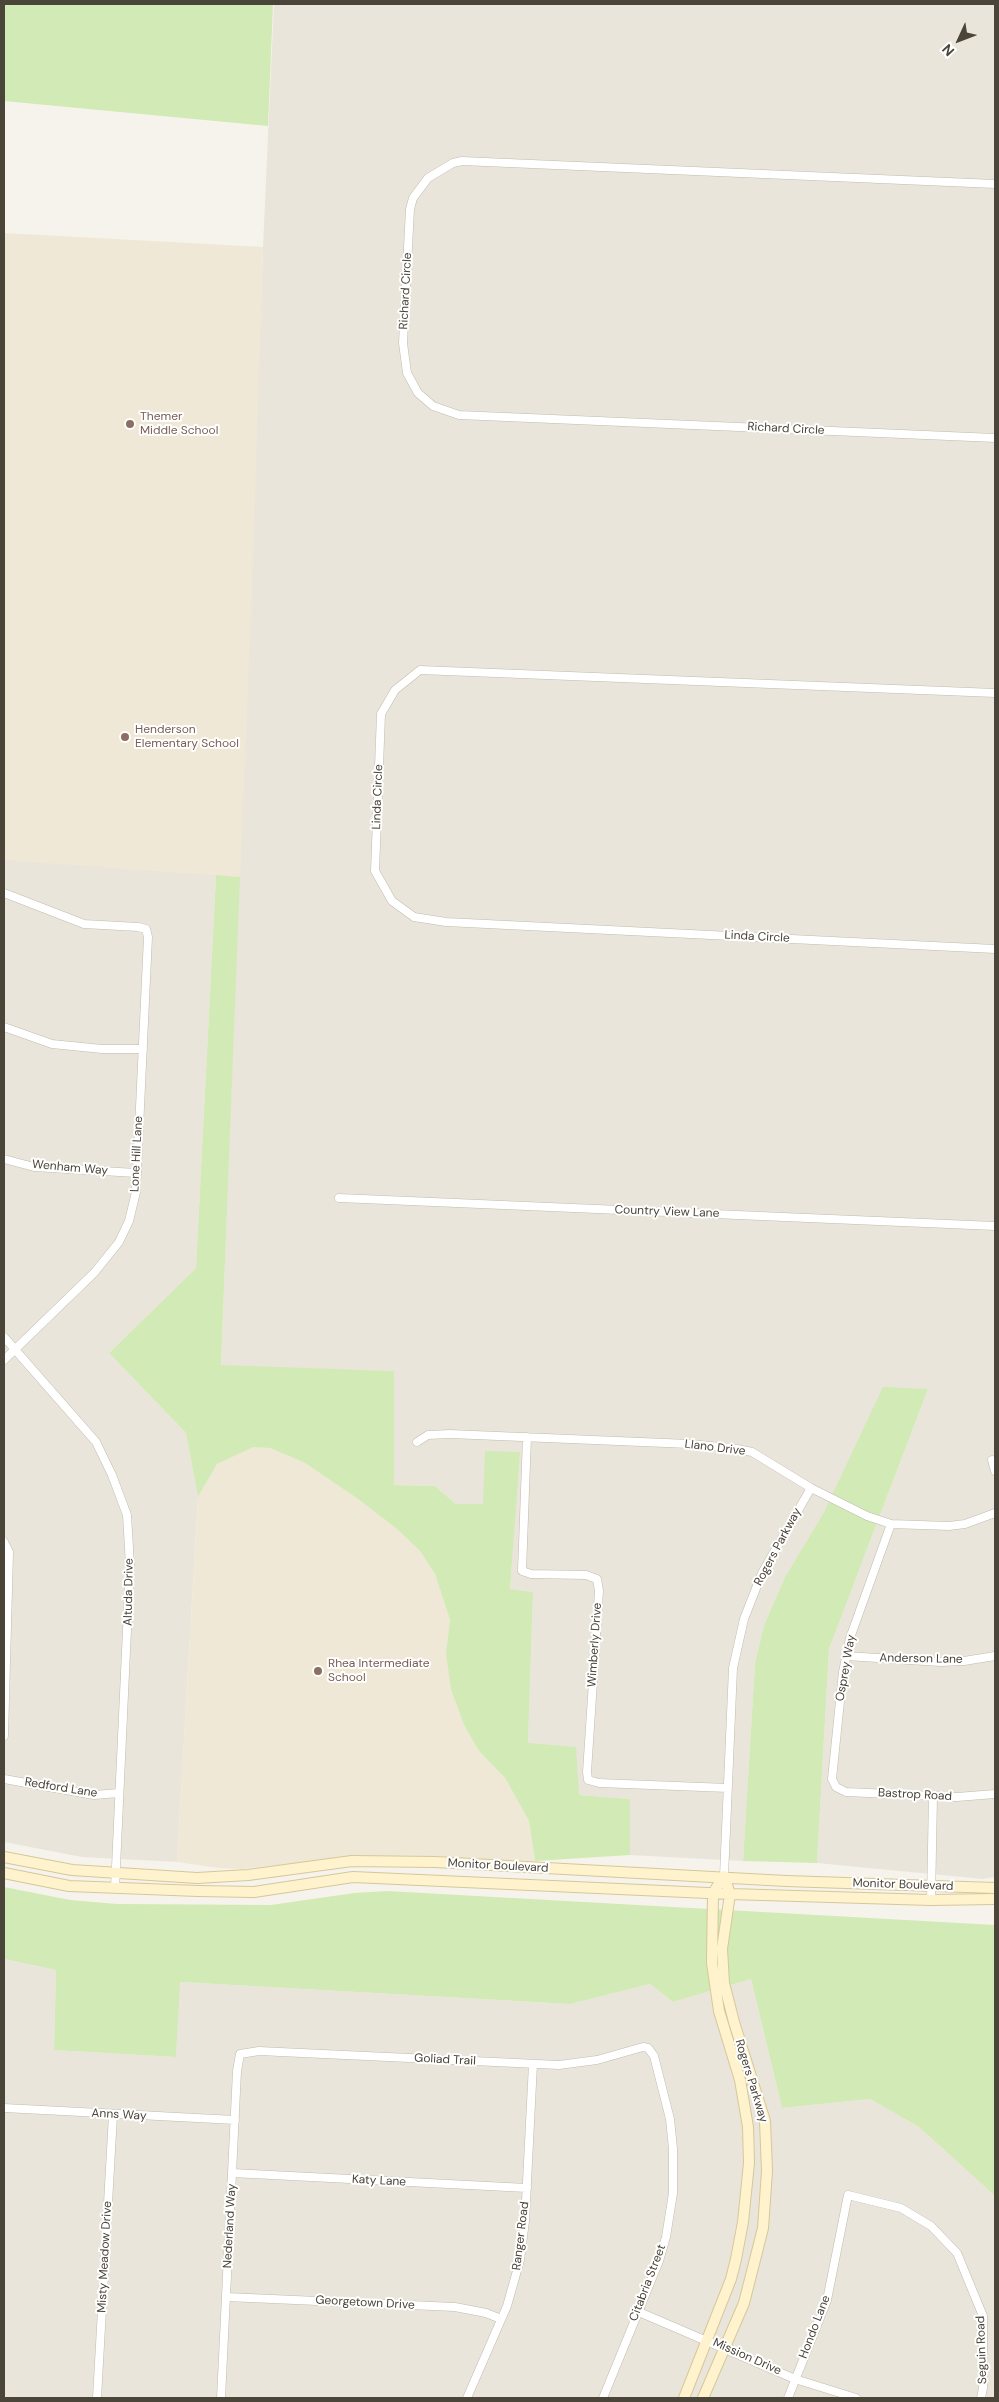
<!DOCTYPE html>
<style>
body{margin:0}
#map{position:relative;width:999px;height:2402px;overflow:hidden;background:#f6f3ec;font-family:"DM Sans",sans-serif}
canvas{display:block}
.frame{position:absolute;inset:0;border:5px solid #4b4439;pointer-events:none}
.north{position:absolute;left:934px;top:15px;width:50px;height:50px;-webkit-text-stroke:4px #fff;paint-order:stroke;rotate:227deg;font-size:14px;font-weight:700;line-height:20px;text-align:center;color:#4b4439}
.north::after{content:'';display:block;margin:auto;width:18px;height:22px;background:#4b4439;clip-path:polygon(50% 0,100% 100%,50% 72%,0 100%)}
</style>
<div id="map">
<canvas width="999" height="2402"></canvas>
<div class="frame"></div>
<div class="north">N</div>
</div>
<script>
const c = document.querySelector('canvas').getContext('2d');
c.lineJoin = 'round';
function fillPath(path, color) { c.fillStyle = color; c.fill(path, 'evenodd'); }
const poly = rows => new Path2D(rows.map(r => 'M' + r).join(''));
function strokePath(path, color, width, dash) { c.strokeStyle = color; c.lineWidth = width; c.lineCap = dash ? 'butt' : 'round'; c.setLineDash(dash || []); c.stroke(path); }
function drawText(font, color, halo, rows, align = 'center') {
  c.font = font + ' "DM Sans",sans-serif'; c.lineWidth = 4; c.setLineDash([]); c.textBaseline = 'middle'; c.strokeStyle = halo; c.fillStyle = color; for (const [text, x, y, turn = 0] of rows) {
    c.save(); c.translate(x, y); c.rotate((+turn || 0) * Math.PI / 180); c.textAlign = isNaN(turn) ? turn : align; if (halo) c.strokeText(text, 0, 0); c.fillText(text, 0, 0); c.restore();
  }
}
const residential = poly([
 [274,4,995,4,995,1877,983,1879,817,1863,829,1649,928,1389,824,1512,785,1577,764,1625,755,1663,743,1861,630,1855,630,1799,579,1795,528,1743,533,1592,510,1589,519,1452,483,1504,456,1504,435,1486,394,1485,394,1371,221,1366,263,247],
 [4,859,216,875,196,1268,109,1353,186,1433,198,1497,177,1862,82,1857,4,1842],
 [4,1959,56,1970,54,2050,176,2057,179,1982,570,2004,650,1984,673,2002,751,1979,782,2108,870,2099,919,2127,995,2196,995,2398,4,2398]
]);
const education = poly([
 [4,233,263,247,251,615,240,877,4,860],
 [253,1446,270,1448,305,1463,358,1499,397,1529,420,1551,435,1574,450,1620,446,1653,465,1727,479,1751,505,1778,529,1821,535,1861,403,1856,352,1857,241,1869,218,1868,177,1862,198,1497,217,1464]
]);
const green = poly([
 [4,4,273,4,268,126,4,101],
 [216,875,240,877,221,1365,394,1371,394,1485,435,1486,456,1504,483,1504,485,1451,520,1452,510,1589,533,1592,528,1743,576,1747,579,1795,630,1799,630,1855,535,1861,529,1821,505,1778,479,1751,465,1727,451,1689,446,1653,450,1620,435,1574,420,1551,397,1529,358,1499,305,1463,270,1448,253,1447,217,1464,198,1497,186,1433,109,1353,196,1268],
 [883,1387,928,1389,829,1649,817,1863,743,1861,755,1663,764,1625,785,1577,824,1512],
 [4,1887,70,1900,117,1904,271,1905,354,1893,387,1891,995,1925,995,2196,919,2127,870,2099,782,2108,751,1979,673,2002,650,1984,570,2004,180,1982,176,2057,54,2050,56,1970,4,1959]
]);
const street = poly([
 [995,184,462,161,453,163,428,178,413,198,410,209,403,343,407,373,418,393,433,406,459,415,995,438],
 [995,693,420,670,395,690,381,714,375,871,392,901,414,917,446,922,995,949],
 [4,893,84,924,138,927,146,929,148,937,136,1192,129,1221,119,1242,94,1273,4,1360],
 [4,1027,52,1044,102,1049,143,1049],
 [4,1159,34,1167,136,1173],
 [339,1198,995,1226],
 [4,1337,96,1442,112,1475,127,1515,130,1565,115,1888],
 [527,1437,522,1571,531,1574,586,1575,597,1579,599,1591,587,1772,588,1780,599,1783,728,1788],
 [417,1442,428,1435,450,1434,689,1444,732,1448,752,1452,811,1488,867,1516,891,1524,949,1526,965,1524,995,1513],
 [992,1460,995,1471],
 [891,1524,850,1638,843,1672,832,1779,836,1787,846,1792,957,1797,995,1794],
 [4,1542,9,1552,4,1736],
 [846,1656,941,1662,964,1661,995,1656],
 [4,1779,94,1795,119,1793],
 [724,1876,733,1668,744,1619,762,1573,811,1488],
 [931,1900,933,1796],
 [4,2108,235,2120],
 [232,2173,527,2188],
 [226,2297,455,2307,486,2313,501,2319],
 [639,2312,795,2379,856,2398],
 [97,2398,113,2115],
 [221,2398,237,2071,240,2054,259,2051,559,2065,597,2060,643,2047,648,2048,654,2056,670,2119,673,2149,673,2193,666,2237,659,2261,603,2398],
 [467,2398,507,2306,520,2260,525,2221,533,2064],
 [788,2398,827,2300,848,2195,901,2208,931,2226,957,2253,983,2316,983,2388,981,2398]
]);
const secondary = poly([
 [4,1857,72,1870,197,1878,248,1875,352,1861,435,1862,786,1881,995,1888],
 [4,1873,69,1886,198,1891,254,1892,353,1877,730,1894,931,1900,995,1899],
 [684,2398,731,2279,736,2259,743,2222,749,2163,748,2127,740,2080,719,2011,712,1963,713,1893,724,1876],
 [703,2398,744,2303,763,2228,767,2171,765,2121,734,2022,724,1983,722,1949,730,1894,724,1876]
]);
const markers = [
 [130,424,5,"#8d6e63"],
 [125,737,5,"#8d6e63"],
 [318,1671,5,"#8d6e63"]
];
const streetNames = [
 ["Richard Circle",406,291,-87],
 ["Richard Circle",786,429,3],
 ["Linda Circle",378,797,-88],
 ["Linda Circle",757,937,3],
 ["Lone Hill Lane",137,1154,-87],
 ["Wenham Way",70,1168,5],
 ["Country View Lane",667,1212,2],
 ["Llano Drive",715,1448,7],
 ["Rogers Parkway",778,1547,-62],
 ["Altuda Drive",129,1592,-89],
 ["Wimberly Drive",595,1645,-86],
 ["Anderson Lane",921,1659,1],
 ["Osprey Way",846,1668,-80],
 ["Redford Lane",61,1788,9],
 ["Bastrop Road",915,1795,3],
 ["Monitor Boulevard",498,1866,3],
 ["Monitor Boulevard",903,1885,2],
 ["Goliad Trail",445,2060,3],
 ["Rogers Parkway",751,2081,73],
 ["Anns Way",119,2115,3],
 ["Katy Lane",379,2181,3],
 ["Nederland Way",230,2226,-87],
 ["Ranger Road",521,2236,-83],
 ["Misty Meadow Drive",105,2257,-87],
 ["Citabria Street",648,2283,-69],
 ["Georgetown Drive",365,2303,3],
 ["Hondo Lane",815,2327,-69],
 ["Seguin Road",982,2350,-92],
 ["Mission Drive",747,2357,24]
];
const educationNames = [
 ["Themer",140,417],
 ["Middle School",140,431],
 ["Henderson",135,730],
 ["Elementary School",135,744],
 ["Rhea Intermediate",328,1664],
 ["School",328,1678]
];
fillPath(residential, '#eae5da');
fillPath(education, '#efe8d6');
fillPath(green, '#d2eab5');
strokePath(street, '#c2bbae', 9);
strokePath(secondary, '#d6c79b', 12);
strokePath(street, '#fff', 8);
strokePath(secondary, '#fff3cd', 10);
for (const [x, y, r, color] of markers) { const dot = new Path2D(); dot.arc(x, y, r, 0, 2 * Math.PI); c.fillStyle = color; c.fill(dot); strokePath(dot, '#fff', 2); }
drawText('12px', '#4b4439', '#fff', streetNames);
drawText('12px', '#785e54', '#fff', educationNames, 'left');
</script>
